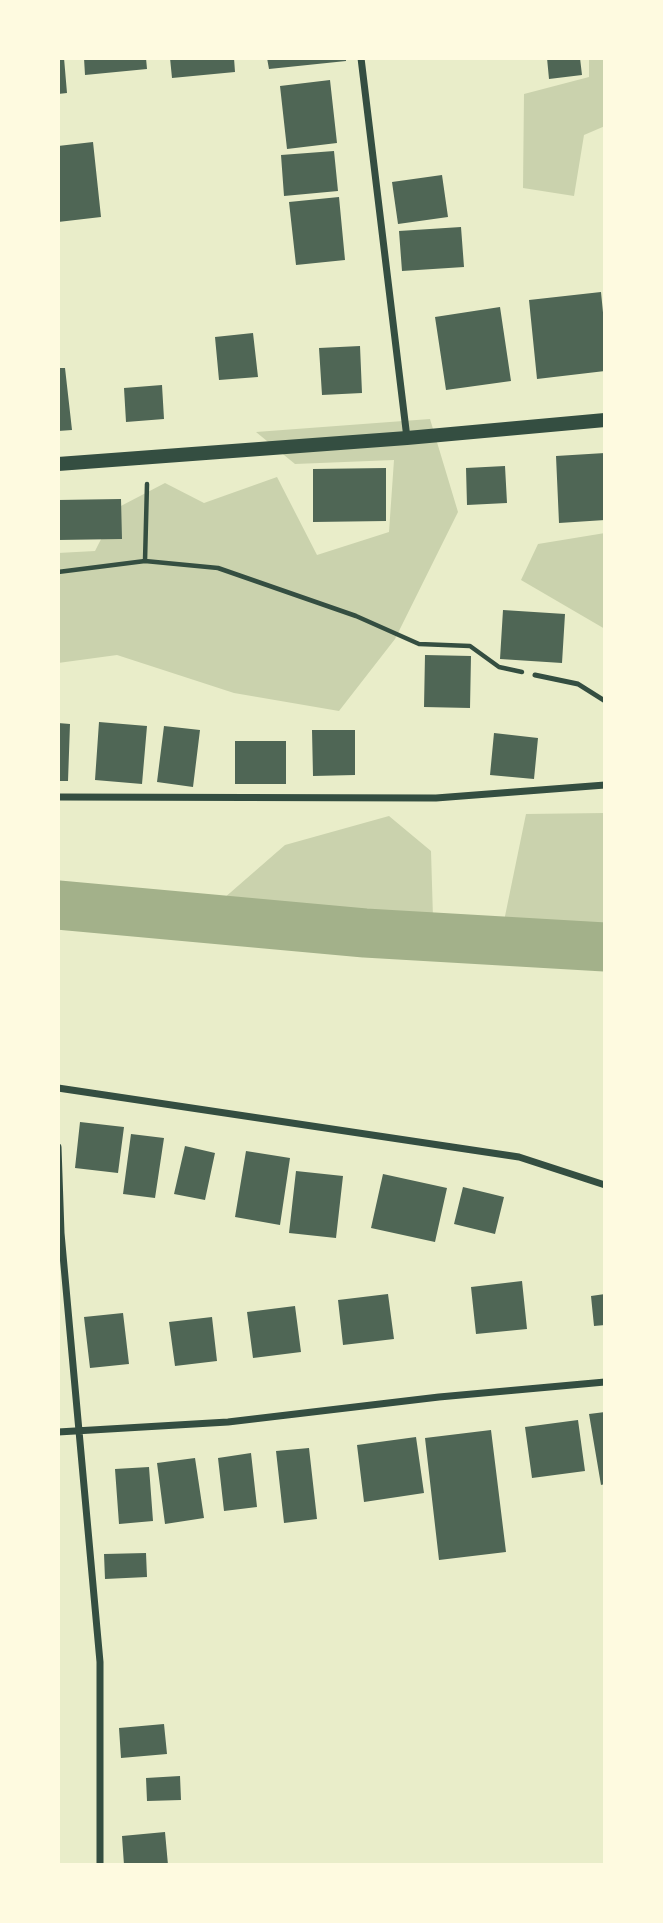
<!DOCTYPE html>
<style>
body{margin:0}
#map{position:relative;width:663px;height:1923px;overflow:hidden;background:#e9edc9;font-family:"Nunito Sans",sans-serif}
canvas{display:block}
.frame{position:absolute;inset:0;border:60px solid #fefae0;pointer-events:none}
</style>
<div id="map">
<canvas width="663" height="1923"></canvas>
<div class="frame"></div>
</div>
<script>
const c = document.querySelector('canvas').getContext('2d');
c.lineJoin = 'round';
function fillPath(path, color) { c.fillStyle = color; c.fill(path, 'evenodd'); }
const poly = rows => new Path2D(rows.map(r => 'M' + r).join(''));
function strokePath(path, color, width, dash) { c.strokeStyle = color; c.lineWidth = width; c.lineCap = dash ? 'butt' : 'round'; c.setLineDash(dash || []); c.stroke(path); }
const green = poly([
 [589,58,605,58,605,126,584,135,574,196,523,188,524,94,589,77],
 [430,419,458,512,395,639,339,711,234,693,117,655,58,663,58,553,95,551,117,508,165,483,204,503,277,477,317,555,389,532,394,460,295,464,256,432],
 [605,533,605,629,521,580,538,544],
 [605,813,605,930,504,921,526,814],
 [389,816,431,851,433,918,223,899,285,845]
]);
const river = poly([
 [58,905,365,933,605,947]
]);
const building = poly([
 [58,58,64,58,67,93,58,94],
 [84,58,146,58,147,69,85,75],
 [170,58,234,58,235,72,172,78],
 [267,58,346,58,346,61,269,69],
 [547,58,580,58,582,75,549,79],
 [330,80,337,143,287,149,280,86],
 [93,142,101,217,58,222,58,146],
 [334,151,338,191,284,196,281,155],
 [442,175,448,217,398,224,392,182],
 [339,197,345,260,296,265,289,202],
 [461,227,464,267,402,271,399,231],
 [601,292,605,333,605,371,537,379,529,300],
 [500,307,511,381,446,390,435,317],
 [253,333,258,377,219,380,215,337],
 [360,346,362,393,322,395,319,348],
 [58,368,65,368,72,430,58,431],
 [162,385,164,419,126,422,124,388],
 [605,453,605,520,559,523,556,456],
 [505,466,507,503,467,505,466,468],
 [386,468,386,521,313,522,313,469],
 [121,499,122,539,58,540,58,500],
 [503,610,565,614,562,663,500,659],
 [425,655,471,656,470,708,424,707],
 [99,722,147,726,142,784,95,780],
 [58,723,70,724,68,781,58,781],
 [164,726,200,730,193,787,157,782],
 [312,730,355,730,355,775,313,776],
 [494,733,538,738,534,779,490,775],
 [235,741,286,741,286,784,235,784],
 [80,1122,124,1127,118,1173,75,1168],
 [131,1134,164,1138,155,1198,123,1194],
 [185,1146,215,1153,205,1200,174,1194],
 [246,1151,290,1158,280,1225,235,1217],
 [296,1171,343,1176,336,1238,289,1233],
 [383,1174,447,1188,435,1242,371,1228],
 [463,1187,504,1197,495,1234,454,1224],
 [522,1281,527,1329,476,1334,471,1287],
 [388,1294,394,1339,343,1345,338,1300],
 [605,1294,605,1325,594,1326,591,1296],
 [295,1306,301,1352,253,1358,247,1312],
 [123,1313,129,1364,90,1368,84,1317],
 [212,1317,217,1361,175,1366,169,1322],
 [605,1412,605,1484,601,1485,589,1414],
 [578,1420,585,1471,532,1478,525,1427],
 [491,1430,506,1552,439,1560,425,1438],
 [416,1437,424,1493,364,1502,357,1445],
 [309,1448,317,1519,284,1523,276,1451],
 [251,1453,257,1507,224,1511,218,1458],
 [195,1458,204,1518,165,1524,157,1463],
 [149,1467,153,1521,119,1524,115,1469],
 [146,1553,147,1577,105,1579,104,1554],
 [164,1724,167,1754,121,1758,119,1728],
 [180,1776,181,1800,147,1801,146,1778],
 [165,1832,168,1865,124,1865,122,1836]
]);
const path = poly([
 [145,561,218,568,356,616,419,644,470,646,499,667,522,672],
 [58,572,145,561,147,484]
]);
const service = poly([
 [535,675,578,684,605,701]
]);
const minor = poly([
 [361,58,407,438],
 [58,797,436,798,605,785],
 [58,1088,519,1157,605,1185],
 [58,1147,61,1233,100,1662,100,1865],
 [58,1432,228,1422,439,1397,605,1382]
]);
const secondary = poly([
 [58,464,407,438,605,420]
]);
fillPath(green, '#cad2ad');
strokePath(river, '#a3b18a', 49);
fillPath(building, '#4f6655');
strokePath(path, '#344e41', 4.5);
strokePath(service, '#344e41', 5);
strokePath(minor, '#344e41', 7);
strokePath(secondary, '#344e41', 14);
</script>
